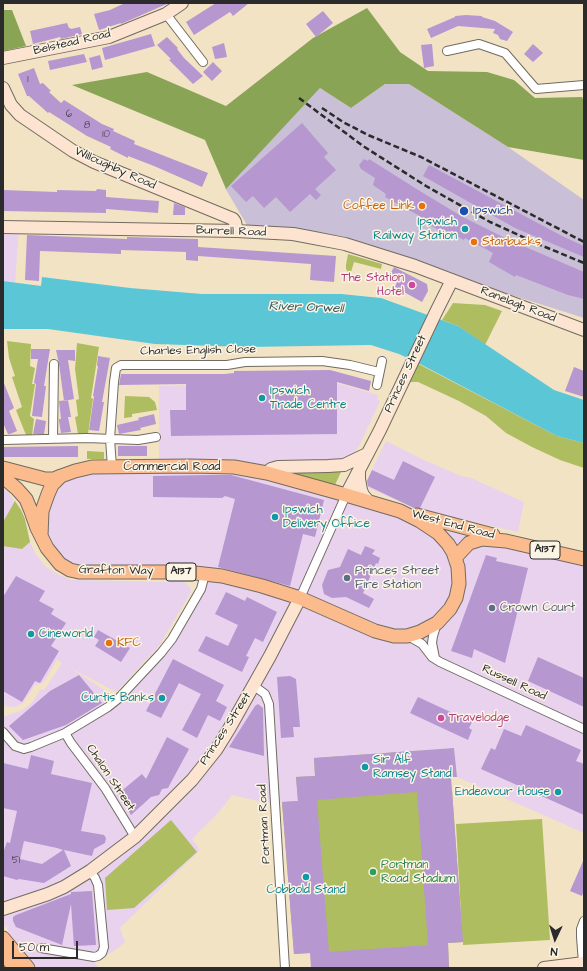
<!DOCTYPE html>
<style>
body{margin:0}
#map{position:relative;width:587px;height:971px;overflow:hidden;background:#f2e3c5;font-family:"Architects Daughter",sans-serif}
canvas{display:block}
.frame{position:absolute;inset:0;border:4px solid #2b2b2b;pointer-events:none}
.north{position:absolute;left:535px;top:919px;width:40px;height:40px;-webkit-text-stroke:3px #fcf5e5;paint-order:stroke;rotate:184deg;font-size:11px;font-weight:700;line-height:16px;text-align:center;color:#2b2b2b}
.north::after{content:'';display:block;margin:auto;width:14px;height:18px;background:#2b2b2b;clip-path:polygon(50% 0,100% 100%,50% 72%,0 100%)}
.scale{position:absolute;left:12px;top:941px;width:66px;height:18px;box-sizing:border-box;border:2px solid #2b2b2b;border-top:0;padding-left:5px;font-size:12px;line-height:14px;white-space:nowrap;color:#2b2b2b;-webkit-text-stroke:3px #fcf5e5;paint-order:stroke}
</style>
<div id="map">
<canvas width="587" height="971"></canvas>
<div class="frame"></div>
<div class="north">N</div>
<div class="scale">50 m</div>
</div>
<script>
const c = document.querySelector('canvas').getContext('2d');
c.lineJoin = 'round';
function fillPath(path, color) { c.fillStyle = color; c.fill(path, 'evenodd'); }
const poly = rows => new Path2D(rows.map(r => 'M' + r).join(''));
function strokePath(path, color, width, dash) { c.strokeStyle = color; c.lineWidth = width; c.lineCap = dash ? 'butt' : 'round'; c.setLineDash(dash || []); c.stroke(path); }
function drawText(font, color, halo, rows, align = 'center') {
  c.font = font + ' "Architects Daughter",sans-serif'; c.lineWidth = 3; c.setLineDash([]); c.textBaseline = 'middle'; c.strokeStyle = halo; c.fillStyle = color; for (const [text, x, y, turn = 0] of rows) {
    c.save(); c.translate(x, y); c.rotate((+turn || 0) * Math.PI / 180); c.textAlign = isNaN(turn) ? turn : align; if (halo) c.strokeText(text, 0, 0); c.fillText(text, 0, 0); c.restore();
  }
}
const built = poly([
 [3,227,19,228,15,282,3,281],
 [325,382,340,384,378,395,377,399,380,401,360,444,349,463,271,469,584,559,584,833,457,777,454,748,314,758,315,776,298,801,267,803,232,795,220,811,192,839,198,847,199,851,120,928,125,942,117,949,95,962,98,968,28,968,11,947,7,925,3,929,3,717,22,710,31,704,40,690,45,689,62,663,57,660,43,683,35,685,23,703,15,707,3,706,3,489,7,491,21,510,25,519,30,542,36,555,46,567,59,575,72,580,180,582,186,583,190,587,191,592,159,646,116,692,69,667,118,699,161,653,205,574,93,572,55,559,41,518,61,476,159,466,159,386],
 [386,441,424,460,461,476,471,478,524,502,518,532,416,509,364,486]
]);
const industrial = poly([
 [385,84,409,84,508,147,584,200,584,318,502,292,450,272,341,236,294,229,250,230,225,188,320,88,351,108]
]);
const green = poly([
 [348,254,382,264,381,269,354,262,351,272,348,272,346,269,346,265],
 [453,303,485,305,502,311,485,345,458,326,442,320],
 [7,341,31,344,30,366,35,368,32,384,35,384,30,416,34,419,32,435,26,435,16,410,22,407,12,377,15,376,9,358],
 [77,343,99,347,91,398,93,399,88,434,78,434,75,417,78,416,76,400,79,399,75,369],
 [409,359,557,436,584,443,584,468,560,460,532,447,506,433,486,416,459,401,418,382,403,382],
 [125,396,149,397,155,402,157,410,132,414,132,417,124,418],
 [87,451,104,452,104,459,87,459],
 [339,469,341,472,334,487,282,472],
 [15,501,21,510,25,519,30,542,22,549,3,546,3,522],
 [414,751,417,792,452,790,462,932,456,824,542,819,550,940,463,945,463,942,448,943,449,968,443,968,310,953,294,954,282,802,298,801,296,777,315,776,314,758],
 [171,820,197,852,134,908,107,910,105,878]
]);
const forest = poly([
 [367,8,400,52,428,71,487,72,514,80,535,98,582,97,584,101,584,160,508,147,409,84,385,84,351,108,320,88,226,189,205,140,72,85,147,72,226,106,313,38],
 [3,10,12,10,26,46,3,51]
]);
const water = poly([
 [42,277,130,288,202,294,341,294,381,298,458,326,554,390,584,400,584,443,557,436,420,364,399,354,371,345,246,347,155,344,48,329,3,329,3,281,41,286]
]);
const building = poly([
 [125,3,169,3,121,24,121,23,99,30,94,14,110,10],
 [216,3,249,3,233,16,230,12,194,35,186,22],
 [323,11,333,23,316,37,306,24],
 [466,15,482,16,482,17,495,21,513,32,507,41,500,39,498,35,493,33,495,29,458,26,431,38,427,29,455,17,455,16],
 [67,23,69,28,70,28,71,29,80,27,82,34,61,39,60,37,33,44,30,31],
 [151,34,155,46,105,60,102,48],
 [167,37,178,48,177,49,184,58,203,76,193,84,169,60,171,59,157,45],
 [224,43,227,57,215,59,212,47],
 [432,44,434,66,424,68,421,45],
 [533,44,543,53,533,62,524,54],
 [84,54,87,62,50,70,48,61],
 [100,55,103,67,92,70,89,58],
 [213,62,222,71,212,81,203,72],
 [34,68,40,84,43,83,51,91,49,92,61,103,64,100,102,124,114,129,113,131,135,141,134,144,208,173,202,187,154,166,128,156,128,158,110,149,111,147,87,136,49,112,48,113,29,96,27,96,18,74],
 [302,123,328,153,324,157,336,170,315,189,321,195,316,200,310,194,290,212,276,197,264,208,253,196,246,202,231,186],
 [364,159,368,161,369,159,415,188,461,216,509,240,584,272,584,299,568,295,516,275,515,277,489,262,493,253,465,238,464,240,440,228,439,230,426,223,427,220,385,197,386,194,373,185,375,178,361,169,359,165],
 [429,165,562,236,584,246,584,257,515,228,423,176],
 [97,189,106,190,106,197,159,201,158,213,106,209,106,213,3,211,3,190,57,192,57,190,96,191],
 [174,203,185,207,185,215,173,215],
 [27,235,127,239,127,237,198,239,198,247,336,256,334,282,310,280,311,264,198,256,198,261,186,260,186,252,121,250,121,254,40,251,39,281,25,280],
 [394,267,427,284,428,291,422,302,395,287,397,282,388,278],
 [31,349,50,349,44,386,46,386,42,417,32,416,36,384,34,383,38,359,31,359],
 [56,350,75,350,75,361,68,360,74,399,64,401,59,364],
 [98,356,110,358,102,402,104,402,99,431,89,430,94,396,93,396,98,366,97,366],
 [574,367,584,371,584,397,565,391],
 [330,370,371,381,369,391,337,382,337,434,171,436,170,410,186,410,186,384,119,385,121,374,224,374,234,373,234,371],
 [3,381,14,408,9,411,17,431,10,434,8,434,3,423],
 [68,400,71,417,68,417,71,432,61,433,59,421,59,419,61,419,59,401],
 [154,414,156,424,140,428,141,430,119,434,117,425,139,420,138,418],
 [36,419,46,421,44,434,33,434],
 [78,446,78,457,3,457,3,447],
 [118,446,147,446,147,456,118,456],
 [403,461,435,477,420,508,414,508,368,486,367,481,372,470,394,480],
 [209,475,231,475,324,500,315,537,303,534,290,586,218,567,235,499,225,496,222,498,153,497,153,476],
 [365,546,375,550,372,554,380,558,378,564,376,563,363,593,374,599,369,608,346,597,332,598,324,594,322,585,328,570,340,567,348,549,361,555],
 [486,555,497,558,496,561,528,568,505,663,474,649,472,658,451,651],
 [16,576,45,591,39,601,54,609,51,614,66,623,51,646,59,651,40,683,35,681,22,702,3,691,3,597],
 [226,592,245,601,247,597,277,612,263,642,255,638,246,656,249,657,242,672,198,651,206,636,228,646,238,625,215,614],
 [98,630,130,648,121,662,95,646,99,640,94,637],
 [538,657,584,678,584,707,528,681],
 [173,659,224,685,216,701,227,707,220,721,208,715,197,738,182,730,201,694,179,683,161,718,146,711],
 [79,675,102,703,66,725,23,740,9,726,50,691],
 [290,676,296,679,300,727,293,727,294,737,281,738,277,677],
 [418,697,472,722,469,728,472,730,468,740,410,713],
 [258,704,263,708,264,756,229,747,255,706],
 [526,725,581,750,576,761,584,764,584,815,481,769,491,748,495,750,504,729,521,736],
 [167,737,189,749,168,788,162,789,159,795,151,797,131,815,119,793,142,774,146,779],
 [454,748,457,777,451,777,463,942,448,943,449,968,311,968,310,953,294,954,282,802,298,801,296,777,315,776,314,758],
 [417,792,428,945,329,952,317,800],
 [31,755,54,761,51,774,92,783,81,831,104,835,106,838,105,843,94,849,92,856,64,850,71,866,44,883,19,879,17,880,3,876,3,853,7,842,10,843,17,811,3,808,3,763,28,769],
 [24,841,57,848,63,850,42,864,20,859],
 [584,859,584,890,582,896,570,891],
 [92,891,96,945,74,946,71,904,62,945,16,927,13,921,13,917,16,915,71,894,71,892]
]);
const street = poly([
 [166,14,203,62],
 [447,51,479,44,505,53,536,89,584,85],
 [377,385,382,361],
 [53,439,54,364],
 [3,440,87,438,138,440,156,437],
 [112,467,110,439,114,382,116,368,121,365,227,365,245,362,322,361,350,365,379,372],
 [300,598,346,495],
 [408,636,422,644,432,657,440,662,584,729],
 [435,658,432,643,433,636,437,623],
 [254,686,265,694,269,704,285,968],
 [3,732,15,746,24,749,31,747,65,733,108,707,118,699,161,653,172,639,201,589,205,574],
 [65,733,71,743,105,788,135,837],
 [41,948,94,957,98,956,102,953,104,947,98,885,95,878,90,871],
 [583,963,581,937,581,929,584,921]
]);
const secondary = poly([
 [3,58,109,37,166,14,182,3],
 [3,88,11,105,20,115,73,151,94,162,233,219,235,222,237,231],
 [3,227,237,231,293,234,309,237,345,244,415,266,584,330],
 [359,471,359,479,361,490,363,495,369,502],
 [267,473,271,469,278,467,328,466,344,465,367,454],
 [346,495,380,430,436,312,452,280],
 [3,909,48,894,64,887,90,871,135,837,192,780,216,750,229,729,270,656,300,598],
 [544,968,584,963]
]);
const primary = poly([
 [3,468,45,479,54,479,61,476],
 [3,477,17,489,26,499,31,511,37,528,47,548,60,564,70,570,79,572,186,572,222,576,262,586,300,598,375,631,394,636,407,636,420,632,437,623,450,609,456,598,459,584,458,567,453,552,448,544,438,533,420,521,400,511,346,495,267,473,234,467,190,466,92,467,75,471,61,476,52,485,48,494,42,511,41,536],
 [417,515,493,535],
 [455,558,469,543,482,539,506,541,584,559],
 [3,938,28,968],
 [3,953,15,968]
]);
const rail = poly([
 [299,98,363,146,426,186,490,222,538,244,584,263],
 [322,108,343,122,368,135,421,157,584,242]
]);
const markers = [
 [422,206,4,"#e8710a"],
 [464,211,5,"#1a4fb4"],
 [465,229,4,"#0f9aa8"],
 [474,242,4,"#e8710a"],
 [412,285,4,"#d1479c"],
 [262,398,4,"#0f9aa8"],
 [275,517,4,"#0f9aa8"],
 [347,578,4,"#5c6f8a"],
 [492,608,4,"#5c6f8a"],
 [31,634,4,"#0f9aa8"],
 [109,643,4,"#e8710a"],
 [162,698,4,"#0f9aa8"],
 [441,718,4,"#d1479c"],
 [365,767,4,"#0f9aa8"],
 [558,792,4,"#0f9aa8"],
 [373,872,4,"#2e9e5b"],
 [306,877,4,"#0f9aa8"]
];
const numberNames = [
 ["1",28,80],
 ["6",69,115],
 ["8",87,126],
 ["10",106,135],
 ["51",16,861]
];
const shields = [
 [545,550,30],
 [181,572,30]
];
const shieldNames = [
 ["A137",545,550],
 ["A137",181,572]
];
const streetNames = [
 ["Belstead Road",72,43,-13],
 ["Willoughby Road",115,169,24],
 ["Burrell Road",231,232,2],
 ["Ranelagh Road",518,305,21],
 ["Charles English Close",198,351,-1],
 ["Princes Street",406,374,-65],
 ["Commercial Road",172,467],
 ["West End Road",453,525,15],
 ["Grafton Way",116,571,1],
 ["Russell Road",514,683,25],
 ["Princes Street",226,729,-57],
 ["Chalon Street",110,778,56],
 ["Portman Road",265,824,-93]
];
const foodNames = [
 ["Coffee Link",414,206,"right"],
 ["Starbucks",482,242],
 ["KFC",117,643]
];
const transitNames = [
 ["Ipswich",473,211]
];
const cultureNames = [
 ["Ipswich",457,222,"right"],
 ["Railway Station",457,236,"right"],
 ["Ipswich",270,391],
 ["Trade Centre",270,405],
 ["Ipswich",283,510],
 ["Delivery Office",283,524],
 ["Cineworld",39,634],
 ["Curtis Banks",154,698,"right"],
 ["Sir Alf",373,760],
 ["Ramsey Stand",373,774],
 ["Endeavour House",550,792,"right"],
 ["Cobbold Stand",306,890,"center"]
];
const hotelNames = [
 ["The Station",404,278],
 ["Hotel",404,292],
 ["Travelodge",449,718,"left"]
];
const serviceNames = [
 ["Princes Street",355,571],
 ["Fire Station",355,585],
 ["Crown Court",500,608]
];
const leisureNames = [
 ["Portman",381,865],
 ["Road Stadium",381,879]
];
const waterNames = [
 ["River Orwell",306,308,2]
];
fillPath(built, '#e8d2ee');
fillPath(industrial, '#c9bfd7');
fillPath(green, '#aebd60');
fillPath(forest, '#8aa456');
fillPath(water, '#5bc6d5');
fillPath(building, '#b697d0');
strokePath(street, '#716b61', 10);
strokePath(secondary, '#716b61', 14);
strokePath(primary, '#716b61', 15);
strokePath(street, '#fff', 8);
strokePath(secondary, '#fde4d1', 12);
strokePath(primary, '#fbbb8c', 13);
strokePath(rail, '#2b2b2b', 2.5, [6, 3]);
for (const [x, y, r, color] of markers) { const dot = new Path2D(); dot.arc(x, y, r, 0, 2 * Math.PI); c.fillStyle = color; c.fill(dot); strokePath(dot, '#fcf5e5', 1.5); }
drawText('10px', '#4e4654', null, numberNames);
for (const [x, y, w] of shields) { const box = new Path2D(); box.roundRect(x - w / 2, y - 9, w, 18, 3); c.fillStyle = '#fcf5e5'; c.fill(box); strokePath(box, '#2b2b2b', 1); }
drawText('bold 11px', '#2b2b2b', null, shieldNames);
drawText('12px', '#2b2b2b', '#fcf5e5', streetNames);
drawText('12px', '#c56008', '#fcf5e5', foodNames, 'left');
drawText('12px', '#164399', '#fcf5e5', transitNames, 'left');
drawText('12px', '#0d838f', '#fcf5e5', cultureNames, 'left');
drawText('12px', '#b23c85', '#fcf5e5', hotelNames, 'right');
drawText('12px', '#4e5e75', '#fcf5e5', serviceNames, 'left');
drawText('12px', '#27864d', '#fcf5e5', leisureNames, 'left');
drawText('italic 13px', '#395a5e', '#fcf5e5', waterNames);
</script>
